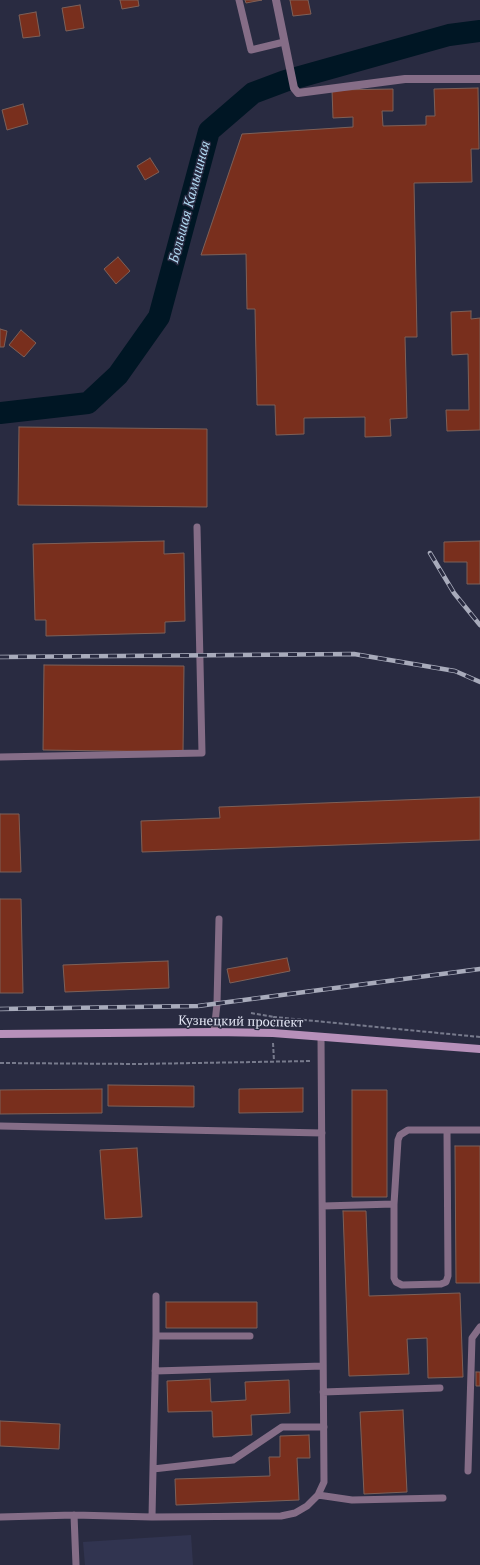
<!DOCTYPE html>
<meta charset="utf-8">
<style>
body{margin:0}
canvas{display:block;background:#292b41}
</style>
<canvas width="480" height="1565"></canvas>
<script>
const c = document.querySelector('canvas').getContext('2d');
c.lineJoin = 'round';
function fillPath(path, color) { c.fillStyle = color; c.fill(path, 'evenodd'); }
const poly = rows => new Path2D(rows.map(r => 'M' + r).join(''));
function strokePath(path, color, width, dash) { c.strokeStyle = color; c.lineWidth = width; c.lineCap = dash ? 'butt' : 'round'; c.setLineDash(dash || []); c.stroke(path); }
function drawText(font, color, halo, rows, align = 'center') {
  c.font = font + ' "PT Serif",serif'; c.lineWidth = 3; c.setLineDash([]); c.textBaseline = 'middle'; c.strokeStyle = halo; c.fillStyle = color; for (const [text, x, y, turn = 0] of rows) {
    c.save(); c.translate(x, y); c.rotate((+turn || 0) * Math.PI / 180); c.textAlign = isNaN(turn) ? turn : align; if (halo) c.strokeText(text, 0, 0); c.fillText(text, 0, 0); c.restore();
  }
}
const built = poly([
 [191,1535,193,1565,85,1565,83,1542]
]);
const river = poly([
 [0,413,88,403,118,375,159,317,209,131,253,93,285,81,449,35,480,31]
]);
const building = poly([
 [120,0,138,0,139,6,122,9,120,0],
 [245,0,262,0,246,3,245,0],
 [290,0,308,0,311,14,293,16,290,0],
 [80,5,84,28,66,31,62,8,80,5],
 [36,12,40,36,23,38,19,15,36,12],
 [478,88,479,149,471,149,472,182,414,183,417,337,405,337,407,418,390,419,391,436,365,437,365,417,304,418,304,434,276,435,275,405,257,405,255,309,247,309,246,254,201,255,242,134,353,127,353,117,333,118,332,90,393,89,393,111,382,111,383,126,426,125,426,116,435,116,434,89,478,88],
 [23,104,28,124,7,130,2,110,23,104],
 [150,158,159,172,145,180,137,166,150,158],
 [118,257,130,271,116,284,104,269,118,257],
 [471,311,471,319,480,318,480,430,447,431,446,410,469,410,468,354,452,355,451,312,471,311],
 [0,329,7,331,4,347,0,347,0,329],
 [21,330,36,343,24,357,9,345,21,330],
 [19,427,207,429,207,507,18,505,19,427],
 [164,541,164,554,184,553,185,621,165,622,165,633,46,636,46,620,35,620,33,544,164,541],
 [480,541,480,584,467,584,467,562,444,562,444,542,480,541],
 [44,665,184,666,183,752,43,750,44,665],
 [480,797,480,840,142,852,141,821,220,818,219,807,480,797],
 [0,814,19,814,21,872,0,872,0,814],
 [0,899,21,899,23,993,0,993,0,899],
 [287,958,290,971,230,983,227,969,287,958],
 [168,961,169,988,65,992,63,965,168,961],
 [108,1085,194,1086,194,1107,108,1106,108,1085],
 [303,1088,303,1112,239,1113,239,1089,303,1088],
 [102,1089,102,1113,0,1114,0,1090,102,1089],
 [352,1090,387,1090,387,1197,352,1197,352,1090],
 [455,1146,480,1146,480,1283,456,1283,455,1146],
 [137,1148,142,1217,105,1219,100,1150,137,1148],
 [343,1211,366,1211,369,1296,460,1293,463,1377,428,1378,427,1338,407,1339,409,1374,349,1376,343,1211],
 [166,1302,257,1302,257,1328,166,1328,166,1302],
 [476,1372,480,1372,480,1386,476,1386,476,1372],
 [210,1379,211,1402,246,1400,245,1382,289,1380,290,1413,251,1415,252,1435,213,1437,212,1411,168,1412,167,1381,210,1379],
 [403,1410,407,1492,364,1494,360,1412,403,1410],
 [0,1421,60,1424,59,1449,0,1446,0,1421],
 [309,1435,310,1458,297,1458,299,1500,176,1505,175,1479,270,1476,269,1457,280,1457,280,1436,309,1435]
]);
const path = poly([
 [251,1013,274,1017],
 [274,1024,274,1017,480,1037],
 [273,1043,274,1061],
 [0,1063,138,1064,312,1061]
]);
const lane = poly([
 [239,0,251,50,284,42],
 [0,757,202,753,197,527],
 [214,1032,217,1004,219,919],
 [0,1126,322,1133],
 [394,1204,394,1278,396,1282,402,1285,441,1284,446,1282,448,1276,447,1130],
 [323,1206,394,1204,398,1140,400,1135,408,1130,480,1130],
 [156,1296,156,1336,250,1336],
 [155,1371,323,1366],
 [323,1392,440,1388],
 [153,1469,156,1336],
 [468,1471,472,1338,480,1327],
 [318,1495,352,1500,443,1498],
 [74,1515,76,1565],
 [0,1517,74,1515,152,1517,281,1516,295,1513,307,1506,318,1495,324,1482,321,1037],
 [152,1517,153,1469,233,1460,282,1427,324,1427]
]);
const street = poly([
 [276,0,294,88,298,93,405,79,480,79]
]);
const secondary = poly([
 [0,1034,214,1032,273,1033,480,1049]
]);
const rail = poly([
 [430,553,454,593,480,625],
 [0,657,354,654,455,671,480,682],
 [0,1009,198,1006,480,969]
]);
const streetNames = [
 ["Кузнецкий проспект",241,1022,1]
];
const waterNames = [
 ["Большая Камышная",190,202,-75]
];
fillPath(built, '#313450');
strokePath(river, '#001624', 22);
fillPath(building, '#792f1d');
strokePath(building, '#7d6058', 1);
strokePath(path, '#777a8c', 2, [4, 2]);
strokePath(lane, '#856d87', 7);
strokePath(street, '#856d87', 8);
strokePath(secondary, '#b790ba', 8);
strokePath(rail, '#a8abbb', 4.5);
strokePath(rail, '#292b41', 3, [9]);
drawText('13px', '#e3e6f4', '#292b41', streetNames);
drawText('italic 14px', '#b0d9f2', '#292b41', waterNames);
</script>
